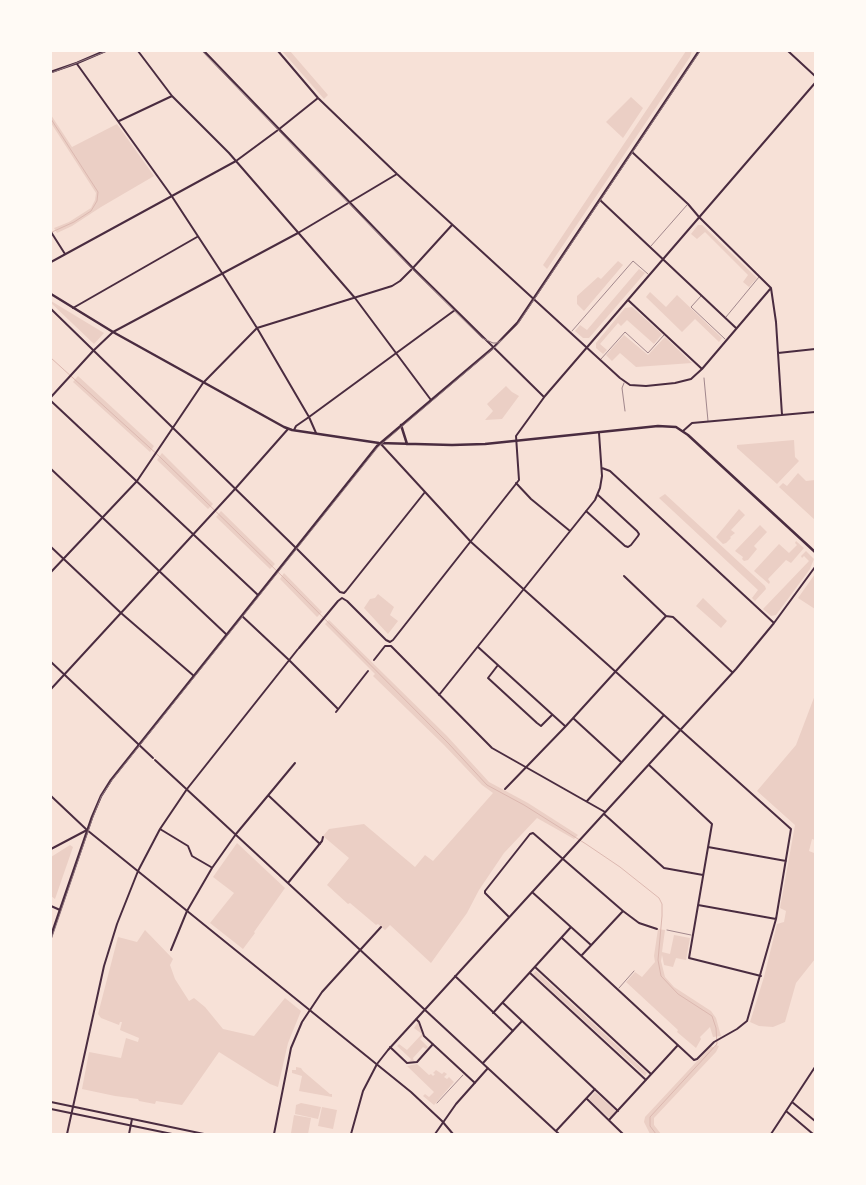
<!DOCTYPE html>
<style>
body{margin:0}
#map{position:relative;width:866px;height:1185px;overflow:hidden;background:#f7e1d7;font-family:"Varela Round",sans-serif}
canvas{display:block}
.frame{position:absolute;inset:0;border:52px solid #fffaf5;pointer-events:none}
</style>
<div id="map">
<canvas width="866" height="1185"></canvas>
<div class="frame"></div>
</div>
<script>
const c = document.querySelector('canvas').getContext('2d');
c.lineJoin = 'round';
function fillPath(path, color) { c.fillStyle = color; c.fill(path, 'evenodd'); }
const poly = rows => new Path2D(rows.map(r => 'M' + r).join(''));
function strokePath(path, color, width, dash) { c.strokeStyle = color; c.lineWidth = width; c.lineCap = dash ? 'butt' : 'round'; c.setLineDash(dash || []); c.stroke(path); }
const green = poly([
 [282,51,290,51,328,95,324,99],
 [686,51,692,51,690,57,547,269,543,265],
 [631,97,643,108,623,138,606,122],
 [51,115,72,147,117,124,154,176,101,207,72,226,57,233,54,228,69,222,91,208,95,200,96,193,51,123],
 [698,225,702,225,757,278,749,287,743,282,748,275,705,232,697,239,691,234],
 [618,261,623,265,584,311,577,304,577,296,598,277,601,279],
 [639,269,645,273,589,338,583,338,575,331,580,325,587,330],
 [650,292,666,307,677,295,722,338,719,342,695,319,682,332,646,297],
 [51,301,104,333,94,344,51,303],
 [632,307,662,334,654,344,627,320,621,326,618,323,600,344,607,350,603,354,596,348,596,343,625,308],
 [624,335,648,355,665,337,692,363,636,367,620,353,612,361,606,355],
 [78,376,154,446,150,452,73,382],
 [506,386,512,392,519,396,502,419,485,420,493,411,487,404],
 [794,440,795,457,799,461,777,484,737,448,737,445],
 [162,453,213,504,208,509,157,460],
 [798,473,806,481,815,480,815,520,779,487,783,483,787,486],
 [665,494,765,586,766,589,755,601,752,598,758,590,659,498],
 [739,509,745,515,731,530,735,533,730,537,731,538,726,543,723,544,716,537],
 [221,511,275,564,270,569,216,517],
 [760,525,767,532,754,546,757,549,748,560,744,561,742,559,743,557,735,551],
 [796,541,804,548,791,563,786,560,768,579,770,582,769,584,754,571,779,544,789,553,797,545,795,543],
 [806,551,814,559,810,569,776,615,771,616,763,609,809,561,804,556,802,558,801,556],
 [284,573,322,612,317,617,280,579],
 [815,574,815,609,798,598],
 [378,594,394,607,390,615,398,621,388,634,364,608,370,599,375,598],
 [703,598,727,621,721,628,696,606],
 [329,620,447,736,489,782,528,803,578,835,574,839,537,818,504,853,479,890,467,913,431,963,390,925,385,930,378,924,376,925,350,903,348,904,327,885,349,858,323,836,329,829,364,824,415,867,425,855,433,861,493,793,482,785,444,745,373,676,375,674,325,624],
 [815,695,815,840,812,839,809,851,814,853,815,851,815,959,796,983,785,1022,773,1027,759,1026,750,1022,764,977,777,924,784,922,786,911,780,908,795,825,757,791,796,745],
 [237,843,285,888,254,932,255,933,243,949,210,923,234,893,213,877],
 [70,845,73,847,55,899,51,896,51,857],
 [658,929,665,930,662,952,670,954,674,935,690,938,686,960,676,958,673,967,664,965,662,955,661,961,665,977,674,987,711,1011,716,1018,721,1036,713,1037,710,1027,700,1037,701,1039,696,1048,677,1032,678,1030,626,982,635,972,642,977,655,962,654,956],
 [145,930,173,959,170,965,175,979,189,1001,194,998,205,1007,223,1029,254,1036,285,998,301,1011,288,1043,278,1087,270,1084,219,1052,182,1105,156,1101,155,1104,139,1101,138,1099,115,1096,82,1089,89,1052,121,1058,126,1038,138,1042,139,1038,120,1030,122,1022,120,1022,119,1025,101,1018,98,1014,118,937,137,942],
 [536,971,647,1073,645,1076,533,974],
 [418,1022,423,1036,420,1039,428,1047,426,1049,423,1047,413,1058,414,1061,409,1062,411,1059,397,1046,399,1044,407,1050,422,1034,414,1028],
 [716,1045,719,1046,716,1052,654,1118,654,1125,661,1134,650,1134,644,1122,645,1117,698,1060,711,1046,714,1048],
 [417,1064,429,1075,431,1074,433,1076,435,1074,433,1073,436,1070,442,1074,444,1072,447,1074,444,1077,447,1079,449,1077,454,1082,434,1105,423,1096,425,1094,429,1097,434,1092,407,1066],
 [296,1067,301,1068,303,1071,330,1094,332,1094,332,1097,299,1091,302,1076,292,1073,292,1070,296,1070],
 [595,1092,615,1110,615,1113,611,1117,608,1117,589,1099],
 [301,1103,321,1107,318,1119,295,1114,296,1105],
 [322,1107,337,1110,333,1129,318,1126],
 [294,1115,311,1118,308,1134,291,1133]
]);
const stream = poly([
 [51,119,98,192,97,201,91,211,74,222,52,232],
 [51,358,160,457,283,577,449,744,487,785,524,805,586,844,620,867,659,898,662,904,662,916,658,960,661,976,678,994,712,1016,716,1028,717,1044,650,1117,650,1126,656,1134]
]);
const service = poly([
 [651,246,687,205],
 [701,296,691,307,725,339],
 [726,317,759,277],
 [572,331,633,261,648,274],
 [601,359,625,332,648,353,664,335],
 [704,378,708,421],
 [624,383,622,388,625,411],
 [667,930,691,935],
 [619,988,634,971],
 [437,1103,463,1075]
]);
const minor = poly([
 [138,51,172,96,229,153,355,298,431,400],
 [204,51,413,268,544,397],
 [278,51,318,98,397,174,620,378,630,385,646,386,675,383,691,379,702,369,771,288],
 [788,51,815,76],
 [77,64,171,195,222,273,257,328,309,417,316,433],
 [119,121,172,96],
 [632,152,688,204,699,217,771,288,776,322,782,415],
 [600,200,736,328],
 [51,232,65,254],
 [51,262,236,161,278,130,318,98],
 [628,300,702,369],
 [73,308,197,237],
 [51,309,295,547,340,592,344,593,346,591,425,492],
 [778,353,815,349],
 [51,397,93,351,113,332,298,233,397,174],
 [51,401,258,595],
 [294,430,296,426,309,417,455,310],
 [683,431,692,423,815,412],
 [380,443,471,542,791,829,776,919,747,1021,737,1029,714,1042,697,1059,694,1060,562,938],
 [602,468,610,471,623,483,774,623],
 [51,469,227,635],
 [516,483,531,499,570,531],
 [586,511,625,546,628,547,631,545,638,536,639,534,637,531,598,495],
 [51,547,121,613,194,676],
 [51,572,137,481,203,383,257,328,392,286,400,281,412,269,452,225],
 [624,576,666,616],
 [242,616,289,660,338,709],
 [666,616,673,617,732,672],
 [478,647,565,726],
 [299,648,338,601,342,598,347,601,386,640,390,642,393,640,519,480,516,436,545,396,815,83],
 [374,660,385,646,391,646,492,748,605,812],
 [51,662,153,758],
 [498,665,488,678,537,723,541,726,552,715],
 [51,689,235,489,288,429],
 [439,695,595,500,600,488,602,476,599,433],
 [336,712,368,671],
 [573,718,621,762],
 [155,760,559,1134],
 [649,765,712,824,689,958,761,976],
 [505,789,565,727,666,616],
 [269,796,320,844],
 [587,801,664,715],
 [604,814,664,868,703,875],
 [160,829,188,846,192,856,211,867],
 [708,847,786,861],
 [51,849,87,830],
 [288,883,322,841,323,837],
 [532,892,591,945],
 [698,905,776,919],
 [51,906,60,910],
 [509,917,485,893,485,891,530,834,533,833,623,911,639,923,657,929],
 [171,950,187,911,212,868,236,834,295,763],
 [582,955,623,911],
 [535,967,651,1074],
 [530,973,646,1080],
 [455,976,513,1031],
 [503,1003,618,1111],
 [493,1013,571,927],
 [416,1019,419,1022,424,1036,475,1083],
 [390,1047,407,1063,417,1062,433,1044],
 [483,1063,522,1021],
 [587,1099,623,1134],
 [792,1102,815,1121],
 [786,1111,813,1134],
 [609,1120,678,1045],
 [556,1131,595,1089],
 [67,1134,104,966,117,924,138,871,160,829,187,789,298,649],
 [129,1134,132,1119],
 [274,1134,291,1048,302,1022,322,992,381,927],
 [351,1134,363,1091,377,1064,388,1050,736,669,774,623,815,567],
 [435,1134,456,1104,488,1068],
 [771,1134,815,1067]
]);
const tertiary = poly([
 [51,796,87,830,411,1092,442,1121,453,1134],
 [51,1102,204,1134],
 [51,1109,172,1134]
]);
const secondary = poly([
 [51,72,77,63,105,51],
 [51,294,113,332,284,427,292,430,379,443,452,445,485,444,658,426,676,427,688,435,815,552],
 [401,425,407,444],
 [51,936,92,817,101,796,111,780,377,446,494,347,518,322,699,51]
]);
const tram = poly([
 [202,51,412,269,482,338,493,343,497,343,502,340],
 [51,73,107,51],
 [51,940,93,817,101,797,112,780,378,447,494,348,517,325,700,51]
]);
fillPath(green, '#ebcfc5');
strokePath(stream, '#dcb8b0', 1);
strokePath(service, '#4a2c40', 0.5);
strokePath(minor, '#4a2c40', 2);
strokePath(tertiary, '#4a2c40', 2);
strokePath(secondary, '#4a2c40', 2.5);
strokePath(tram, '#8f747c', 1);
</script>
